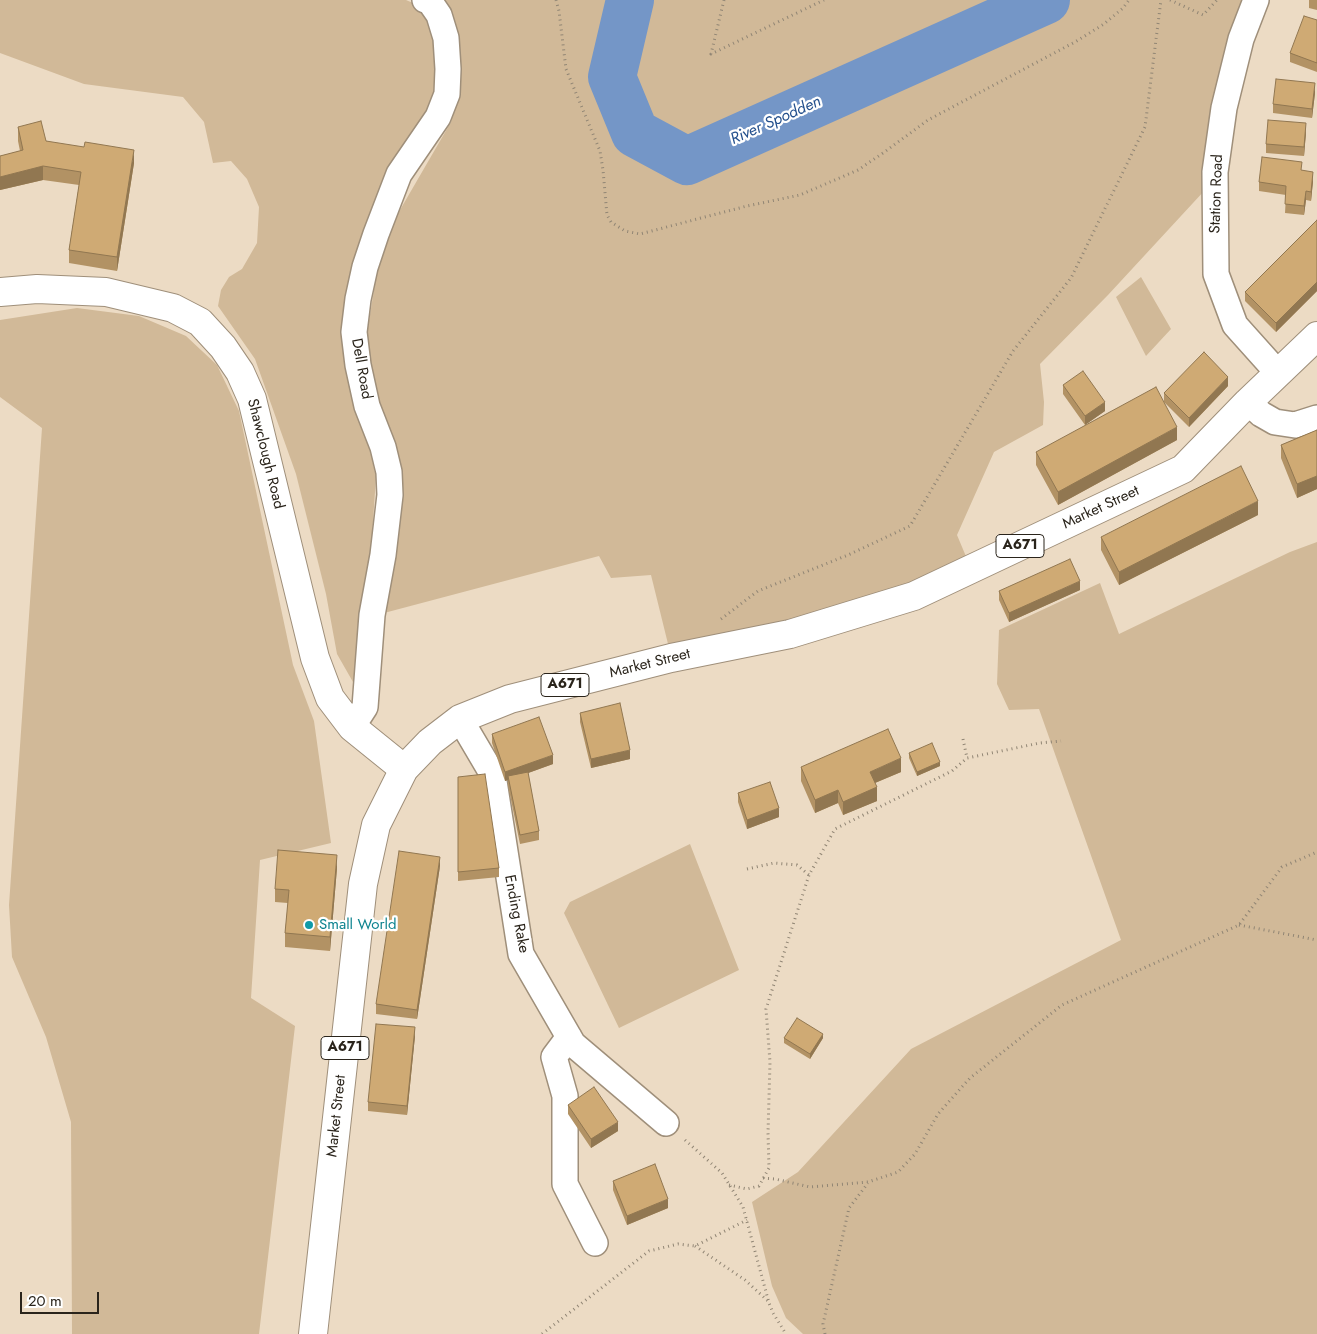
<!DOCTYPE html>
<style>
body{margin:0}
#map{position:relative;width:1317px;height:1334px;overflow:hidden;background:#ecdbc4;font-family:Jost,sans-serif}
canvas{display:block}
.scale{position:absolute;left:20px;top:1292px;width:79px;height:22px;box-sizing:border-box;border:2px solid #2a241b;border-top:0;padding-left:6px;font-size:15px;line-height:18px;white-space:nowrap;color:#2a241b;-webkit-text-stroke:4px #fff;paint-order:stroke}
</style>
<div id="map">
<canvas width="1317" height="1334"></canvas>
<div class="scale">20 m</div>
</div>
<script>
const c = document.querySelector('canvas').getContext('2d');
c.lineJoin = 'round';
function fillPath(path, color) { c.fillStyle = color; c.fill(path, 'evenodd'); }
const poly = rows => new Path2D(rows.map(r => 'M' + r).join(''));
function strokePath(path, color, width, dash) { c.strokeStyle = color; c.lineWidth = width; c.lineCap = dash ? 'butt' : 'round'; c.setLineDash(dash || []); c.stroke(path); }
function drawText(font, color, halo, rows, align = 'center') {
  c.font = font + ' Jost,sans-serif'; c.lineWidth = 4.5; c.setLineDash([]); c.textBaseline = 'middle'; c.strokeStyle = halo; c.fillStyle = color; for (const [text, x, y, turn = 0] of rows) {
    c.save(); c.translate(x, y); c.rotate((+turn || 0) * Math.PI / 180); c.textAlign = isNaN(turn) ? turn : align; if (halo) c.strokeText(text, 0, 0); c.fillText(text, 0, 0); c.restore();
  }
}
const green = poly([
 [0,0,406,0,413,3,429,15,436,36,438,97,354,272,367,437,376,477,370,565,357,689,337,654,326,594,296,474,255,359,218,306,221,290,229,277,242,269,257,243,259,207,247,179,231,161,213,163,204,122,183,97,84,84,0,53],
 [441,0,611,0,600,27,597,84,624,138,654,163,678,173,1046,13,1061,0,1245,0,1205,190,1108,295,1040,364,1044,402,1043,425,994,452,957,535,970,566,914,590,670,652,651,575,611,578,599,556,384,613,394,550,366,372,366,339,382,241,451,122,459,76],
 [646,0,1005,0,997,7,694,138,666,137,650,122,626,73],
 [1141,277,1171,329,1146,356,1116,297],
 [77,308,139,316,186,336,217,365,239,411,293,665,314,721,331,843,260,860,251,998,295,1026,259,1334,72,1334,71,1122,46,1037,12,957,9,905,42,428,0,397,0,320],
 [1317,542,1317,1334,803,1334,786,1318,772,1286,752,1202,798,1172,911,1049,1121,940,1039,709,1009,710,997,684,999,630,1100,583,1119,634,1290,552],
 [690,844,739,970,619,1028,564,913,570,902]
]);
const river = poly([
 [630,0,612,77,635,133,687,161,1046,0]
]);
const path = poly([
 [556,0,559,11,566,69,600,151,603,170,607,215,611,222,625,231,640,234,747,206,800,195,858,170,883,153,928,120,1075,42,1104,24,1123,8,1129,0],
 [724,0,711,54,824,0],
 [1170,0,1203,15,1217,0],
 [721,619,758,591,848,555,910,526,1013,351,1071,278,1145,127,1161,0],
 [963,739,967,758],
 [747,869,774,863,797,865,809,875],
 [1239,925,1317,940],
 [685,1140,722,1173,743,1207,769,1303,773,1313,786,1334],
 [763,1178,775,1179,810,1187,868,1182,898,1172,915,1154,938,1114,970,1078,1062,1005,1239,925,1282,867,1317,852],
 [729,1185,747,1189,759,1186,769,1168,768,1133,770,1062,766,1009,809,875,835,829,952,771,967,758,1040,743,1061,741],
 [695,1246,745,1280,769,1302],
 [542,1334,649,1251,678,1244,695,1246,747,1220],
 [825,1334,823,1324,849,1208,868,1183]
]);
const minor = poly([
 [1256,0,1241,39,1224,108,1215,172,1216,274,1235,325,1278,373],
 [1248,402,1261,414,1275,422,1295,425,1317,418],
 [460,719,493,775,521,954,573,1044,666,1123],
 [352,727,365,707,372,615,383,555,390,495,389,472,383,447,367,406,358,365,354,332,358,299,365,267,376,234,399,174,438,117,447,94,448,69,446,38,439,15,430,2,425,0],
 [569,1037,554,1057,565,1096,565,1184,595,1243]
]);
const secondary = poly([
 [0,292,37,289,106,292,173,308,200,322,223,347,240,372,252,399,315,658,330,698,352,727,404,769]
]);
const primary = poly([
 [313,1334,363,884,376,825,404,769,430,742,460,719,510,699,671,658,790,634,914,596,1183,469,1248,402,1317,336]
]);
const wall = poly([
 [1309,0,1317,0,1317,10,1309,8],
 [1317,20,1317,72,1290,62,1290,53],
 [1315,93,1312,118,1273,113,1273,104],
 [18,127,46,141,134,163,117,271,69,263,69,250,79,185,43,180,0,190,0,156,20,151,18,141],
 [1306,132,1304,156,1266,153,1266,144],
 [1302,170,1313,181,1311,201,1306,200,1304,215,1285,213,1286,195,1259,191,1259,182],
 [1317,220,1317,291,1276,332,1245,301,1245,292],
 [1063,385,1105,411,1085,425,1063,394],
 [1228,386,1189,427,1164,402,1164,393],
 [1317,430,1317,489,1297,498,1281,458,1281,445],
 [1177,440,1058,505,1036,465,1036,452],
 [1258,515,1119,585,1101,550,1101,537],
 [1080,590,1009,622,999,600,999,591],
 [580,713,630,759,591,768,580,722],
 [492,734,553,764,528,773,539,831,539,840,520,844,508,785,508,780,505,781,492,743],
 [909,753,940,766,917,776,909,758],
 [801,767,901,772,875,783,877,801,843,815,838,803,815,813,801,781],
 [458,777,499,868,499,877,458,881],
 [738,793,779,817,747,829,738,802],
 [440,866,417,1019,376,1014,376,1004],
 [337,868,330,951,285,947,285,933,288,903,275,902,275,889],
 [415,1036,407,1115,368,1111,368,1102],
 [784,1038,823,1038,810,1059,784,1043],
 [568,1105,618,1131,591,1148,568,1114],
 [613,1181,668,1208,627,1225,613,1190]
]);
const shadedWall = poly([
 [1315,83,1315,93,1312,118,1312,109],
 [1306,123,1306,132,1304,156,1304,147],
 [134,150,134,163,117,271,117,257],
 [43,166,43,180,0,190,0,177],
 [1313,172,1313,181,1311,201,1311,192],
 [1306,191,1306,200,1304,215,1304,206],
 [1317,282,1317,291,1276,332,1276,323],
 [1228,377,1228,386,1189,427,1189,418],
 [1105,402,1105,411,1085,425,1085,416],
 [1177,427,1177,440,1058,505,1058,492],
 [1317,476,1317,489,1297,498,1297,484],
 [1258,501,1258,515,1119,585,1119,572],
 [1080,581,1080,590,1009,622,1009,613],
 [630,750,630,759,591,768,591,759],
 [553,755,553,764,509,780,508,776,508,780,505,781,505,772],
 [901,758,901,772,870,785,870,772],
 [940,762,940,766,917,776,917,772],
 [877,787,877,801,843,815,843,802],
 [838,790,838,803,815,813,815,800],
 [779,808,779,817,747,829,747,820],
 [337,855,337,868,330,951,330,937],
 [440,857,440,866,417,1019,417,1010],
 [415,1027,415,1036,407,1115,407,1106],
 [823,1034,823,1038,810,1059,810,1054],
 [618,1122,618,1131,591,1148,591,1139],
 [668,1199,668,1208,627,1225,627,1216]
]);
const building = poly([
 [1304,16,1317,20,1317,63,1290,53,1304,16],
 [1276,79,1315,83,1312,109,1273,104,1276,79],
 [1268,120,1306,123,1304,147,1266,144,1268,120],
 [41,121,46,141,84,147,85,142,134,150,117,257,69,250,81,172,43,166,0,177,0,156,23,150,18,127,41,121],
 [1262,157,1302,162,1301,170,1313,172,1311,192,1306,191,1304,206,1285,204,1286,186,1259,182,1262,157],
 [1317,220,1317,282,1276,323,1245,292,1317,220],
 [1204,352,1228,377,1189,418,1164,393,1204,352],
 [1083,371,1105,402,1085,416,1063,385,1083,371],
 [1156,387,1177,427,1058,492,1036,452,1156,387],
 [1317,430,1317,476,1297,484,1281,445,1317,430],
 [1241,466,1258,501,1119,572,1101,537,1241,466],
 [1070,559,1080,581,1009,613,999,591,1070,559],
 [620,703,630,750,591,759,580,713,620,703],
 [539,717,553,755,505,772,492,734,539,717],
 [888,729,901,758,870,772,877,787,843,802,838,790,815,800,801,767,888,729],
 [932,743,940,762,917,772,909,753,932,743],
 [528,772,539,831,520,835,508,776,528,772],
 [485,774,499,868,458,872,458,777,485,774],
 [770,782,779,808,747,820,738,793,770,782],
 [278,850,337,855,330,937,285,933,289,890,275,889,278,850],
 [399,851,440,857,417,1010,376,1004,399,851],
 [797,1018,823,1034,810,1054,784,1038,797,1018],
 [376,1024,415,1027,407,1106,368,1102,376,1024],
 [594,1087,618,1122,591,1139,568,1105,594,1087],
 [655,1164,668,1199,627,1216,613,1181,655,1164]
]);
const markers = [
 [309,925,5,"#0f9aa8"]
];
const shields = [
 [1020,546,48],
 [565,685,48],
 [345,1048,48]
];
const shieldNames = [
 ["A671",1020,546],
 ["A671",565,685],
 ["A671",345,1048]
];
const streetNames = [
 ["Station Road",1217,194,-88],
 ["Dell Road",361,369,80],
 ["Shawclough Road",265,454,76],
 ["Market Street",1101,508,-25],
 ["Market Street",650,664,-14],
 ["Ending Rake",516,914,79],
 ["Market Street",337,1116,-84]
];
const cultureNames = [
 ["Small World",319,925]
];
const waterNames = [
 ["River Spodden",776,121,-24]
];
fillPath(green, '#d1b998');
strokePath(river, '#7496c7', 48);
strokePath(minor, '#9f8f7a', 28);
strokePath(secondary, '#9f8f7a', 30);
strokePath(primary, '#9f8f7a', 30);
strokePath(path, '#908574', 3, [1, 4]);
strokePath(minor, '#fff', 25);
strokePath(secondary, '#fff', 28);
strokePath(primary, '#fff', 28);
fillPath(wall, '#b29264');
fillPath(shadedWall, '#917751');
fillPath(building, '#cfaa74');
strokePath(building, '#917751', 1);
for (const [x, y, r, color] of markers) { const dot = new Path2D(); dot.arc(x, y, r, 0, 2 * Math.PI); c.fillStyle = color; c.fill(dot); strokePath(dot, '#fff', 2); }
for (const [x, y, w] of shields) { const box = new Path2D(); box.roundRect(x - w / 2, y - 11.5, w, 23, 4); c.fillStyle = '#fff'; c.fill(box); strokePath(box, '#2a241b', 1); }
drawText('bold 14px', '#2a241b', null, shieldNames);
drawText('15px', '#2a241b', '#fff', streetNames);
drawText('15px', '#0d838f', '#fff', cultureNames, 'left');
drawText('italic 16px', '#24508d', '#fff', waterNames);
</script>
